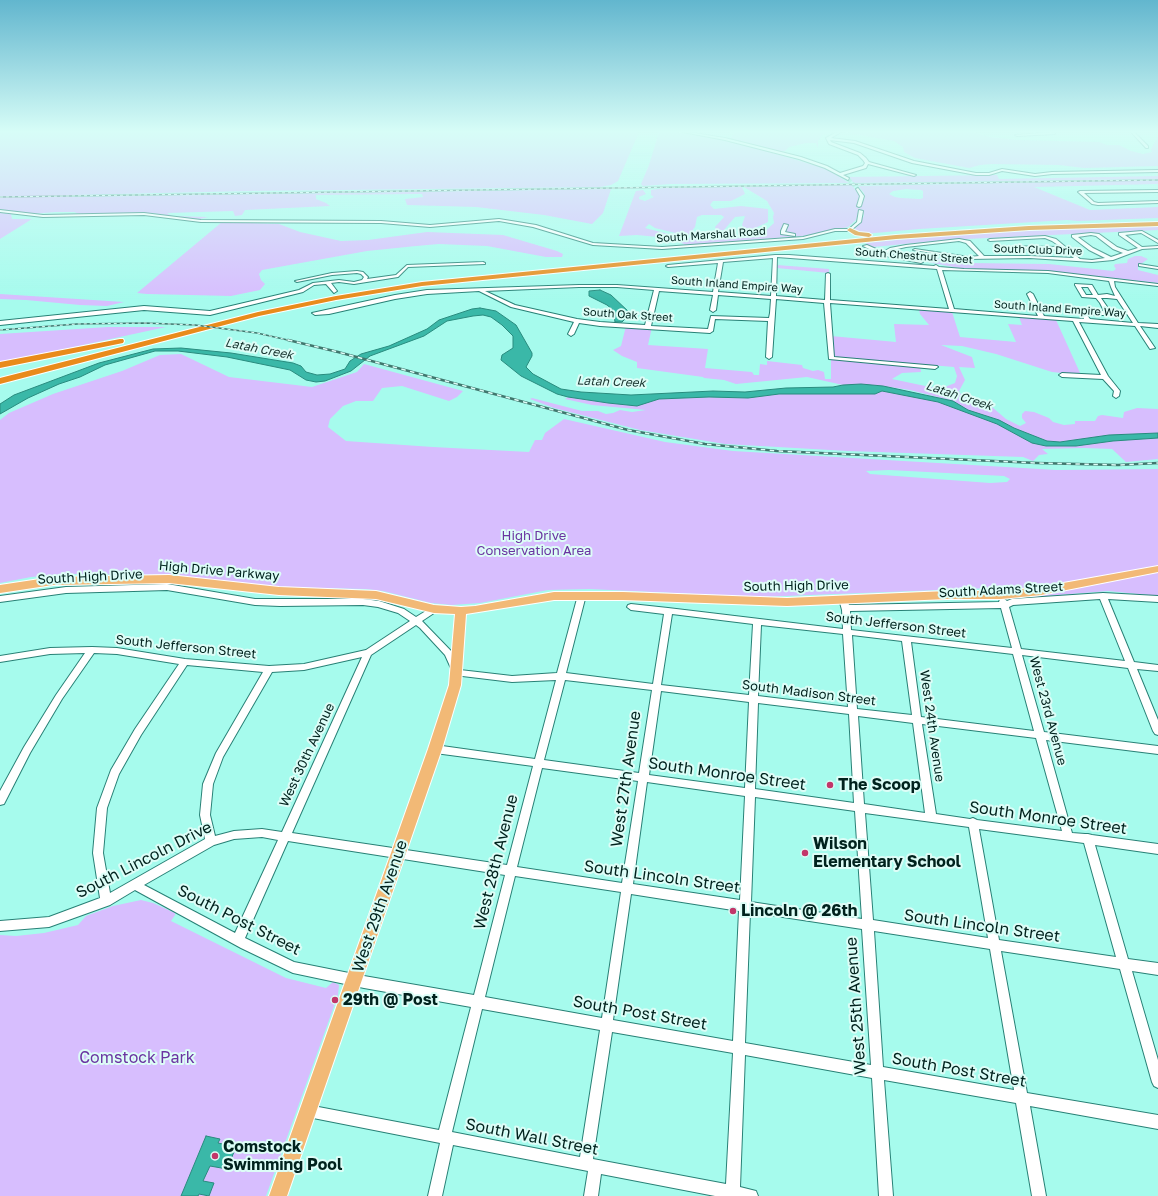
<!DOCTYPE html>
<style>
body{margin:0}
canvas{display:block;background:#a6fbed}
</style>
<canvas width="1158" height="1196"></canvas>
<script>
const c = document.querySelector('canvas').getContext('2d');
c.lineJoin = 'round';
function fillPath(path, color) { c.fillStyle = color; c.fill(path, 'evenodd'); }
const poly = rows => new Path2D(rows.map(r => 'M' + r).join(''));
function strokePath(path, color, width, dash) { c.strokeStyle = color; c.lineWidth = width; c.lineCap = dash ? 'butt' : 'round'; c.setLineDash(dash || []); c.stroke(path); }
function drawText(font, color, halo, rows, align = 'center') {
  c.font = font + ' "Golos Text",sans-serif'; c.lineWidth = 4; c.setLineDash([]); c.textBaseline = 'middle'; c.strokeStyle = halo; c.fillStyle = color; for (const [text, x, y, turn = 0] of rows) {
    c.save(); c.translate(x, y); c.rotate((+turn || 0) * Math.PI / 180); c.textAlign = isNaN(turn) ? turn : align; if (halo) c.strokeText(text, 0, 0); c.fillText(text, 0, 0); c.restore();
  }
}
const green = poly([
 [0,132,639,132,618,181,611,185,600,187,251,191,72,195,70,197,611,189,603,213,592,224,544,215,476,207,407,205,405,199,423,197,422,194,316,195,316,199,326,203,330,206,245,210,242,215,235,216,233,211,167,213,172,216,208,217,200,219,185,218,152,213,80,214,74,212,56,212,31,214,0,209],
 [659,132,677,132,732,141,827,169,849,183,670,184,643,186,641,184,649,165],
 [729,132,832,132,822,135,818,141,818,148,816,143,806,143,789,147,785,151,779,152,730,138,734,134],
 [844,132,973,132,990,137,1017,140,1099,142,1107,145,1119,145,1131,151,1143,154,1152,152,1151,149,1158,136,1158,166,1084,168,1059,165,992,164,980,165,969,168,915,158,904,152,903,147,894,141],
 [997,175,999,179,1158,176,1158,179,854,183,847,177],
 [1158,180,1158,184,1034,187,1090,210,1158,207,1158,218,1078,221,1067,220,919,229,864,234,854,230,864,216,863,211,859,210,856,220,848,227,802,236,686,245,677,241,658,237,637,235,619,236,635,193,636,191,643,190,646,194,639,197,639,199,645,201,654,197,651,195,651,190,664,188,742,187,745,194,731,201,713,201,710,205,714,209,741,206,768,209,768,222,753,229,744,228,742,225,745,216,735,217,724,230,717,231,715,227,724,217,721,215,702,215,697,217,695,227,688,236,655,228,649,224,645,228,676,236,706,240,754,237,761,235,774,223,773,217,774,213,767,201,744,187,852,185,860,196,857,203,858,206,861,206,865,197,864,193,858,186],
 [906,189,921,190,923,191,923,198,920,199,901,198,895,197,889,194,893,191],
 [0,213,11,214,12,219,32,219,0,239],
 [222,222,279,224,300,232,341,241,368,240,427,232,503,235,557,251,563,254,562,257,546,257,487,246,439,244,416,246,367,251,262,270,259,274,261,280,265,284,260,290,231,296,147,294,137,293],
 [1158,225,1158,230,946,240,873,247,868,247,866,243,958,234],
 [895,252,968,263,1049,264,1113,271,1116,269,1114,266,1115,264,1127,263,1128,259,1135,256,1141,256,1148,259,1138,266,1138,270,1158,275,1158,283,1068,273,959,268,891,255],
 [777,265,829,269,829,273,777,268],
 [0,294,124,302,107,306,80,305,26,300,0,299],
 [919,310,952,312,960,337,1016,342,1008,324,1022,325,1019,317,1056,320,1081,375,1052,372,996,354,962,346,941,345,972,357,975,368,959,367,965,380,959,391,962,396,992,407,1006,419,1020,426,1026,423,1022,418,1022,414,1025,411,1034,412,1049,418,1053,422,1064,425,1075,424,1075,421,1095,421,1098,416,1102,415,1123,418,1124,412,1137,408,1158,409,1158,433,1109,435,1060,442,1047,441,1014,428,999,420,968,410,953,401,910,390,883,386,843,385,807,377,736,384,724,380,704,378,703,377,637,368,637,362,622,356,613,350,621,346,626,326,652,327,648,345,708,349,705,368,752,372,754,375,759,375,760,364,767,365,767,361,776,362,802,365,803,368,813,371,818,370,824,372,825,379,831,379,831,359,920,366,921,372,902,373,892,379,930,387,942,388,955,383,957,376,954,367,834,357,831,336,896,342,894,324,929,325,920,314],
 [108,327,166,327,0,363,0,334],
 [181,354,229,377,312,387,357,372,364,364,463,391,457,397,449,401,402,386,382,388,373,401,356,401,343,406,330,419,328,427,346,441,433,447,529,452,535,440,542,440,545,433,564,419,665,442,733,451,1057,470,1158,469,1158,596,1108,591,1034,597,1017,587,759,597,589,589,548,590,480,603,452,605,431,603,383,591,365,589,268,587,172,575,69,574,31,577,0,583,0,420,9,413,53,394,122,371,160,355],
 [889,470,1004,476,1010,479,1007,482,990,483,870,474,866,471],
 [882,391,938,402,997,424,1032,443,1046,446,1076,446,1113,441,1158,438,1158,459,1126,462,1112,449,1084,448,1042,449,1048,454,1039,455,1033,461,1023,457,848,451,725,444,640,430,554,408,530,399,532,398,582,411,598,411,606,414,613,413,620,410,632,412,646,410,592,405,565,399,568,397,608,403,637,406,659,399,709,397,748,398,779,394,875,394],
 [141,900,153,903,175,913,175,915,171,921,286,978,326,988,333,982,339,985,338,995,266,1196,0,1196,0,935,16,936,44,933,78,925,86,916,113,906]
]);
const water = poly([
 [600,290,611,295,629,312,628,316,622,322,615,322,613,310,607,305,589,296,589,291,600,290],
 [480,308,496,311,516,325,532,353,532,356,526,367,533,374,561,389,581,392,631,395,713,391,745,392,786,388,833,387,843,385,861,384,883,386,953,401,968,410,999,420,1014,428,1047,441,1060,442,1109,435,1158,433,1158,438,1113,441,1076,446,1046,446,1032,443,997,424,938,402,882,391,875,394,779,394,748,398,709,397,659,399,637,406,608,403,568,397,557,394,521,376,501,360,502,355,513,348,513,336,502,325,491,317,483,315,473,316,447,321,424,336,370,356,351,371,325,381,316,382,306,380,290,370,227,357,178,351,155,351,105,365,80,377,59,384,28,398,0,414,0,404,14,395,99,363,153,349,181,348,231,353,293,363,301,366,306,372,317,375,330,374,345,369,350,361,361,354,389,346,427,329,439,320,472,309,480,308],
 [206,1136,220,1139,218,1143,236,1147,227,1169,210,1166,203,1181,214,1183,209,1196,199,1194,198,1196,181,1196,206,1136]
]);
const minorTunnel = poly([
 [848,179,858,189]
]);
const minor = poly([
 [683,132,688,132,725,138,801,157,827,166,840,173,863,166,865,163,863,160,858,155,829,144,826,138,837,132,841,132,831,138,855,141,914,161,976,173,989,173,1002,169,1035,174,1052,172,1158,170,1158,172,1052,174,1035,176,1002,171,989,175,976,175,912,163,854,143,830,140,831,142,860,153,866,158,869,162,916,175,914,176,868,164,866,168,843,175,849,178,848,180,825,168,799,159,725,140,683,132],
 [1054,132,1055,134,1017,136,1015,135,1054,132],
 [1131,132,1134,132,1148,146,1148,148,1146,148,1131,132],
 [858,188,864,196,861,206,859,207,857,206,860,196,856,189,858,188],
 [1158,190,1158,192,1084,193,1094,202,1098,203,1158,201,1158,203,1098,205,1092,204,1078,192,1080,191,1158,190],
 [0,210,43,215,144,213,201,220,381,221,430,225,499,219,536,225,593,243,662,247,803,237,835,229,849,229,857,222,859,210,863,211,861,222,850,231,835,231,803,239,662,249,593,245,533,227,499,221,430,227,381,223,201,222,144,215,43,217,0,212,0,210],
 [784,224,788,225,785,232,795,234,795,236,781,234,781,231,784,224],
 [1142,231,1158,240,1158,243,1141,233,1125,235,1142,247,1158,246,1158,248,1142,249,1113,260,1092,262,1030,258,969,259,913,250,915,249,969,257,979,256,966,243,959,241,906,247,893,250,887,254,923,261,923,262,921,263,881,255,863,246,867,245,883,252,890,248,906,245,959,239,970,241,984,256,1030,256,1074,258,1064,250,999,248,997,247,999,246,1061,247,1052,241,1045,238,990,241,988,240,990,239,1045,236,1056,239,1080,259,1092,260,1105,258,1089,250,1072,237,1072,235,1091,233,1099,234,1117,247,1128,251,1138,248,1119,235,1119,233,1142,231],
 [1091,235,1096,236,1113,249,1123,253,1111,257,1093,248,1078,237,1091,235],
 [775,255,789,255,934,266,936,265,939,267,964,269,1048,271,1158,284,1158,286,1114,281,1115,287,1122,298,1138,323,1158,324,1158,328,1140,326,1155,348,1150,349,1135,326,1079,322,1108,376,1120,391,1119,396,1116,398,1113,396,1114,391,1103,379,1062,377,1059,375,1062,373,1101,375,1073,321,830,303,834,357,937,366,938,367,935,369,829,359,824,303,776,299,772,357,769,359,766,357,768,321,715,319,713,331,710,333,600,326,579,323,574,334,571,336,568,334,574,322,511,307,479,291,427,294,395,299,329,314,315,315,312,313,395,295,427,290,579,285,617,285,713,292,718,263,668,267,666,266,668,265,775,255],
 [777,257,937,269,949,309,830,300,830,274,828,273,826,274,825,300,776,296,777,257],
 [773,258,771,296,718,292,723,262,773,258],
 [942,270,1048,273,1109,281,1111,287,1115,296,1107,294,1098,295,1092,285,1075,284,1075,285,1082,297,1096,298,1100,303,1104,311,1082,312,1081,313,1084,319,1044,316,1033,294,1030,292,1027,294,1038,316,954,309,942,270],
 [579,287,617,287,654,290,645,325,600,322,577,319,515,305,485,291,579,287],
 [1081,287,1088,287,1093,295,1086,295,1081,287],
 [659,291,713,295,710,310,713,312,716,310,718,295,771,299,770,313,769,318,711,316,708,329,651,326,659,291],
 [1101,298,1107,298,1117,299,1133,323,1090,319,1087,315,1104,315,1110,311,1101,298],
 [483,262,485,263,485,264,408,267,398,277,354,284,339,282,331,283,337,291,334,293,326,284,314,285,303,292,210,315,144,310,0,325,0,321,144,306,210,311,299,290,313,283,339,280,354,282,362,280,364,277,361,274,357,273,332,275,297,282,295,281,332,273,357,271,363,272,368,277,367,279,396,275,407,265,483,262],
 [1139,264,1158,267,1158,269,1139,266,1139,264],
 [167,584,255,599,363,599,379,601,404,609,416,617,434,606,438,609,437,611,422,621,452,652,460,670,512,676,557,673,578,595,582,592,586,595,566,673,653,684,664,614,631,610,627,607,628,605,631,604,668,608,843,629,842,610,839,599,843,596,846,597,849,605,999,602,1000,599,1003,598,1007,601,1012,599,1103,593,1158,596,1158,602,1108,599,1134,662,1158,665,1158,671,1137,669,1158,720,1158,735,1155,734,1153,731,1128,668,1022,655,1044,732,1158,746,1158,754,1046,740,1072,833,1085,834,1088,834,1092,835,1158,844,1158,854,1095,845,1128,959,1158,963,1158,975,1132,971,1158,1060,1158,1088,1154,1086,1152,1082,1120,969,1001,951,1027,1093,1158,1115,1158,1129,1030,1106,1046,1196,1032,1196,1016,1103,884,1080,893,1196,879,1196,872,1078,745,1055,740,1187,756,1191,758,1196,715,1196,601,1174,598,1196,584,1196,588,1171,453,1145,442,1196,428,1196,440,1143,308,1117,303,1116,302,1111,303,1106,308,1105,439,1130,471,1007,364,988,293,973,241,948,135,890,110,905,49,927,0,931,0,921,49,917,100,898,93,853,97,808,111,770,135,729,179,664,117,654,94,653,62,699,30,753,4,804,0,805,0,791,24,747,56,695,85,653,50,654,0,662,0,656,50,648,92,647,117,648,185,659,269,666,304,664,366,650,410,621,398,613,378,607,363,605,280,606,255,605,167,590,66,593,0,602,0,596,66,587,167,584],
 [1100,599,1125,661,1021,649,1009,607,1013,605,1100,599],
 [1001,608,1012,648,851,630,850,611,1001,608],
 [672,614,753,624,749,695,661,685,672,614],
 [416,625,420,628,445,655,454,675,512,682,556,680,535,759,435,745,432,746,430,749,432,752,435,753,533,766,507,865,292,833,371,655,416,625],
 [761,625,843,634,848,707,758,696,761,625],
 [852,635,902,641,912,715,857,709,852,635],
 [911,642,1013,654,1034,731,921,717,911,642],
 [362,657,282,832,262,829,234,831,215,836,210,815,213,784,223,757,272,672,304,670,362,657],
 [187,665,263,672,216,753,203,784,200,815,205,839,110,893,103,853,107,808,119,774,141,735,187,665],
 [565,680,652,690,639,773,544,760,565,680],
 [661,691,749,702,745,788,649,775,661,691],
 [758,703,849,714,854,803,755,789,758,703],
 [858,716,913,723,925,813,864,804,858,716],
 [922,724,1036,738,1062,831,977,820,973,818,970,819,936,814,922,724],
 [542,768,638,781,622,883,517,867,542,768],
 [647,782,745,796,740,900,633,884,647,782],
 [755,797,855,811,862,919,751,902,755,797],
 [865,813,969,827,988,938,873,920,865,813],
 [979,829,1084,843,1116,957,999,940,979,829],
 [262,837,278,840,235,933,144,885,214,845,234,839,262,837],
 [288,841,505,875,474,995,364,976,294,962,245,938,288,841],
 [515,876,621,892,602,1018,485,997,515,876],
 [631,894,739,911,733,1041,613,1020,631,894],
 [750,912,862,929,871,1065,745,1043,750,912],
 [874,931,990,949,1014,1090,883,1067,874,931],
 [482,1009,600,1030,580,1157,452,1132,482,1009],
 [612,1032,733,1053,726,1184,593,1159,612,1032]
]);
const major = poly([
 [1158,566,1158,572,1041,595,1001,599,947,599,787,606,623,600,554,600,466,614,461,685,442,749,287,1196,269,1196,428,749,449,685,455,614,434,613,376,599,279,595,169,583,53,585,0,593,0,585,53,577,169,575,279,587,376,591,434,605,461,607,475,606,554,592,623,592,787,598,947,591,1001,591,1041,587,1158,566]
]);
const highway = poly([
 [1158,222,1158,226,1029,230,896,239,422,286,336,300,259,316,0,384,0,378,258,312,336,296,422,282,896,235,1029,226,1158,222],
 [850,228,859,232,869,233,872,235,869,237,855,235,847,230,850,228],
 [120,339,123,339,124,341,123,343,0,368,0,362,120,339]
]);
const railFar1 = poly([
 [0,197,1158,180],
 [0,330,77,324,145,323,195,325,257,333,292,341]
]);
const rail = poly([
 [288,340,338,352,628,430,705,444,777,451,1037,463,1118,465,1158,463]
]);
const markers = [
 [830,785,4,"#c2366a"],
 [805,853,4,"#c2366a"],
 [733,911,4,"#c2366a"],
 [335,1000,4,"#c2366a"],
 [215,1156,4,"#c2366a"]
];
const farStreetnames = [
 ["South Marshall Road",711,235,-4],
 ["South Club Drive",1038,250,2],
 ["South Chestnut Street",914,256,4],
 ["South Inland Empire Way",737,285,4],
 ["South Inland Empire Way",1060,309,4],
 ["South Oak Street",628,315,4]
];
const farWaternames = [
 ["Latah Creek",259,349,11],
 ["Latah Creek",611,382,2],
 ["Latah Creek",959,396,18]
];
const parkNames = [
 ["High Drive",534,536],
 ["Conservation Area",534,551]
];
const streetNames = [
 ["High Drive Parkway",219,571,5],
 ["South High Drive",90,577,-3],
 ["South High Drive",796,586,-1],
 ["South Adams Street",1001,590,-3],
 ["South Jefferson Street",896,625,7],
 ["South Jefferson Street",186,647,6],
 ["South Madison Street",809,693,7],
 ["West 23rd Avenue",1048,711,75],
 ["West 24th Avenue",932,726,82],
 ["West 30th Avenue",307,755,-65]
];
const nearStreetnames = [
 ["South Monroe Street",727,774,8],
 ["West 27th Avenue",626,779,-82],
 ["South Monroe Street",1048,818,8],
 ["South Lincoln Drive",144,860,-27],
 ["West 28th Avenue",496,862,-76],
 ["South Lincoln Street",662,877,8],
 ["West 29th Avenue",380,906,-71],
 ["South Post Street",239,920,27],
 ["South Lincoln Street",982,926,8],
 ["West 25th Avenue",856,1006,-94],
 ["South Post Street",640,1013,10],
 ["South Post Street",959,1070,10],
 ["South Wall Street",532,1137,11]
];
const nearPoinames = [
 ["The Scoop",838,785],
 ["Wilson",813,844],
 ["Elementary School",813,862],
 ["Lincoln @ 26th",741,911],
 ["29th @ Post",343,1000],
 ["Comstock",223,1147],
 ["Swimming Pool",223,1165]
];
const nearParknames = [
 ["Comstock Park",137,1058]
];
fillPath(green, '#d7befe');
fillPath(water, '#3ab8a8');
strokePath(water, '#298b7e', 1);
strokePath(minorTunnel, '#8ddace', 4, [4, 2]);
strokePath(minor, '#288176', 2);
strokePath(major, '#fff', 2);
strokePath(highway, '#fff', 2);
fillPath(minor, '#fff');
fillPath(major, '#f2b976');
fillPath(highway, '#e98b1b');
strokePath(railFar1, '#41776e', 1.5);
strokePath(rail, '#41776e', 2.5);
strokePath(railFar1, '#ddfdf7', 1, [3]);
strokePath(rail, '#ddfdf7', 1.5, [4.5]);
const sky = c.createLinearGradient(0, 0, 0, 299);
sky.addColorStop(0, '#62b6ce');
sky.addColorStop(0.44, '#d7fdf7');
sky.addColorStop(1, '#d7fdf700');
c.fillStyle = sky;
c.fillRect(0, 0, 1158, 299);
for (const [x, y, r, color] of markers) { const dot = new Path2D(); dot.arc(x, y, r, 0, 2 * Math.PI); c.fillStyle = color; c.fill(dot); strokePath(dot, '#ddfdf7', 1.5); }
drawText('11px', '#00221d', '#ddfdf7', farStreetnames);
drawText('italic 12px', '#1a3531', '#ddfdf7', farWaternames);
drawText('13px', '#6a34a1', '#ddfdf7', parkNames);
drawText('13px', '#00221d', '#ddfdf7', streetNames);
drawText('16px', '#00221d', '#ddfdf7', nearStreetnames);
drawText('bold 16px', '#00221d', '#ddfdf7', nearPoinames, 'left');
drawText('16px', '#6a34a1', '#ddfdf7', nearParknames);
</script>
